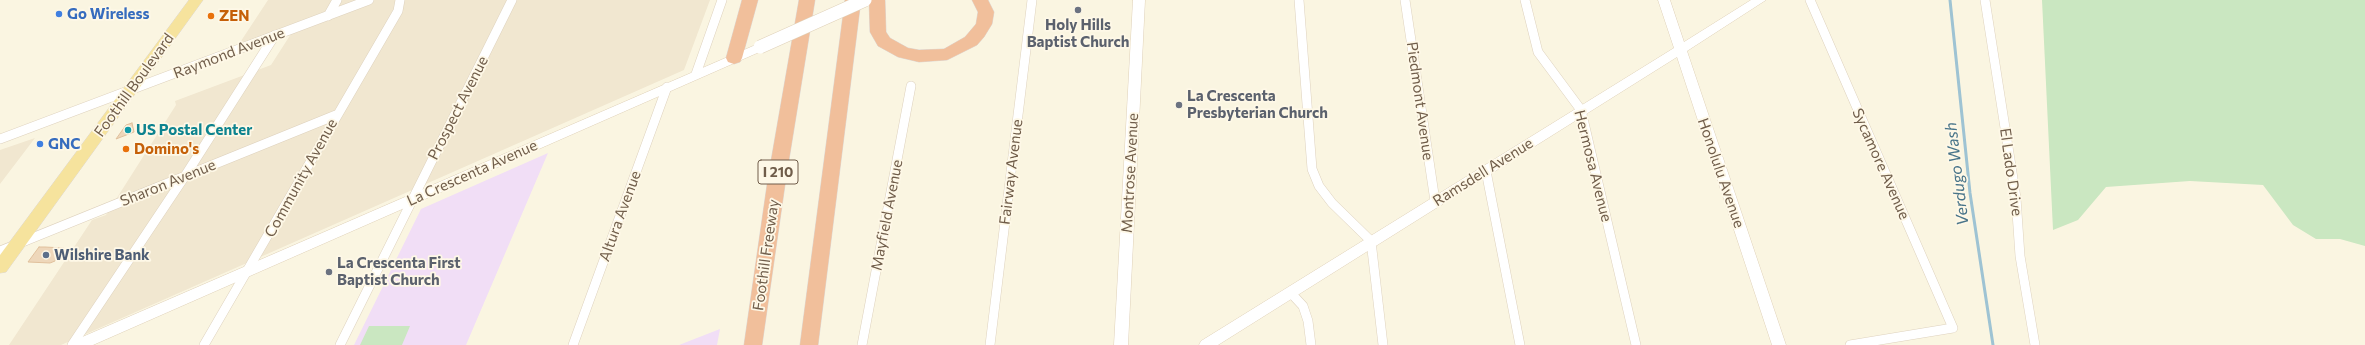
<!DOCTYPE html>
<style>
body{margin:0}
canvas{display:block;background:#faf5e1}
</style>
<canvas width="2365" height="345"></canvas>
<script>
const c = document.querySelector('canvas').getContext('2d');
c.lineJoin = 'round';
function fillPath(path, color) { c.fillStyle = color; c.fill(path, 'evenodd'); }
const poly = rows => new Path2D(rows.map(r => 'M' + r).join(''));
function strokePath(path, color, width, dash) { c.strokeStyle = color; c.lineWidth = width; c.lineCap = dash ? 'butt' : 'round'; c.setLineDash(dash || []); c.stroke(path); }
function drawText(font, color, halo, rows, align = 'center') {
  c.font = font + ' Commissioner,sans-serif'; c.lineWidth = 3.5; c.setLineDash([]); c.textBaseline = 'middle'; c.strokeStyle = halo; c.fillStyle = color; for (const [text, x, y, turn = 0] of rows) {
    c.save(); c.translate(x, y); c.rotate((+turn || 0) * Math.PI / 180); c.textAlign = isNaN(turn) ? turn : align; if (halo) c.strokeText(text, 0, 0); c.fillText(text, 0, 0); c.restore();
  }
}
const residential = poly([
 [268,0,710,0,684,70,61,345,9,345,92,220,106,215,176,105,175,101,271,65,298,23,239,44],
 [35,138,0,184,0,150]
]);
const education = poly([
 [548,153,466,345,354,345,421,209],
 [720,329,717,345,679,345]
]);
const green = poly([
 [2042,0,2365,0,2365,246,2340,239,2316,239,2293,225,2263,185,2190,181,2106,187,2078,220,2053,230],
 [369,326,410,326,402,345,360,345]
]);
const stream = poly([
 [1950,0,1970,193,1993,345]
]);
const building = poly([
 [132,123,134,132,116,139,126,125,132,123],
 [39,247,45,247,64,248,55,261,50,263,28,262,39,247]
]);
const street = poly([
 [1299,0,1312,169,1319,186,1332,203,1371,241,1383,345],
 [1405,0,1435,201],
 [1525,0,1538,52,1581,110,1636,345],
 [1810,0,1953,328,1850,345],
 [1985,0,2016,198,2020,256,2035,345],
 [328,16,337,0],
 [696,74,722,0],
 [0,139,369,0],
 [1486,171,1520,345],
 [0,251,336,115],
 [1290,292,1303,306,1308,321,1311,345],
 [72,345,185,176,275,35],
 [204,345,398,11,400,0],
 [340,345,512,0],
 [573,345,667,87],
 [862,345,911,86],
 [990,345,1032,0]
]);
const secondary = poly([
 [1133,0,1145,0,1128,345,1114,345,1133,0],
 [1658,0,1670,0,1684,42,1751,0,1766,0,1687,51,1786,345,1772,345,1677,57,1218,345,1199,345,1201,341,1674,48,1658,0],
 [760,43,764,44,766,47,764,50,93,345,71,345,73,341,760,43]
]);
const primary = poly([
 [189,0,203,0,6,272,0,273,0,255,189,0]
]);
const highway = poly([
 [742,0,758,0,742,58,740,62,734,64,728,62,726,58,742,0],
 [799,0,815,0,786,178,762,345,744,345,768,178,799,0],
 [845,0,861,0,818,345,800,345,845,0],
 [869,0,885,0,886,32,890,38,908,48,919,50,944,49,965,37,976,24,978,12,972,0,988,0,994,12,992,24,984,37,977,45,947,60,919,62,898,57,878,46,870,32,869,0]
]);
const secondaryBridge = poly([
 [760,47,865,0]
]);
const markers = [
 [1078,10,4,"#6b7280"],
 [59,14,4,"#3f7fe0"],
 [211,16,4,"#e8710a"],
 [1179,105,4,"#6b7280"],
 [128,130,4,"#0f9aa8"],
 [40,144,4,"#3f7fe0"],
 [126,149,4,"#e8710a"],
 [46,255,4,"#5c6f8a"],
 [329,272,4,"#6b7280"]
];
const shields = [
 [778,172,40]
];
const shieldNames = [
 ["I 210",778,172]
];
const shopNames = [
 ["Go Wireless",67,14],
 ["GNC",48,144]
];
const foodNames = [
 ["ZEN",219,16],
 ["Domino's",134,149]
];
const worshipNames = [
 ["Holy Hills",1078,25,"center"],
 ["Baptist Church",1078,42,"center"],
 ["La Crescenta",1187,96],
 ["Presbyterian Church",1187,113],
 ["La Crescenta First",337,263],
 ["Baptist Church",337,280]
];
const streetNames = [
 ["Raymond Avenue",229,53,-21],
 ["Foothill Boulevard",134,85,-54],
 ["Piedmont Avenue",1420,101,82],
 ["Prospect Avenue",458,108,-63],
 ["Sycamore Avenue",1881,164,66],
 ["Hermosa Avenue",1593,166,76],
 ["Fairway Avenue",1011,172,-83],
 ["Ramsdell Avenue",1483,172,-32],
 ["El Lado Drive",2011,172,82],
 ["La Crescenta Avenue",472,173,-24],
 ["Montrose Avenue",1130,173,-87],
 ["Honolulu Avenue",1721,173,71],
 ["Community Avenue",301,178,-61],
 ["Sharon Avenue",168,183,-22],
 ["Mayfield Avenue",887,215,-79],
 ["Altura Avenue",620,216,-70],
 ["Foothill Freeway",766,255,-82]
];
const cultureNames = [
 ["US Postal Center",136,130]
];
const serviceNames = [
 ["Wilshire Bank",54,255]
];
const waterNames = [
 ["Verdugo Wash",1957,174,-97]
];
fillPath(residential, '#f1e7d0');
fillPath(education, '#f1def6');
fillPath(green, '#cae7c1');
strokePath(stream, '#9ec3d3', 3);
fillPath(building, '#eed7ba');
strokePath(building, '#e0c09c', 1);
strokePath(street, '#ded2be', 10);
strokePath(secondary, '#dfd1b9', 1);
strokePath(primary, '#ddd8d4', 1);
strokePath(highway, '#ddd8d4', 1);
strokePath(street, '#fff', 9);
fillPath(secondary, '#fff');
fillPath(primary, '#f6e39d');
fillPath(highway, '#f1bf9b');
strokePath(secondaryBridge, '#dfd1b9', 14, []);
strokePath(secondaryBridge, '#fff', 13);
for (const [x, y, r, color] of markers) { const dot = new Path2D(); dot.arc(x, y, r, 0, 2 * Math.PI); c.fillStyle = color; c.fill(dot); strokePath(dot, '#fef8e7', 1.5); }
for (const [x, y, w] of shields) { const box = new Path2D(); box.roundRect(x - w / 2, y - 12, w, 24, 3); c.fillStyle = '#fef8e7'; c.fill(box); strokePath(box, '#705d4a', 1); }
drawText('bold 14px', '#705d4a', null, shieldNames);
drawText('bold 15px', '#366cbe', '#fef8e7', shopNames, 'left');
drawText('bold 15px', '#c56008', '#fef8e7', foodNames, 'left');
drawText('bold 15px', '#5b616d', '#fef8e7', worshipNames, 'left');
drawText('15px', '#705d4a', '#fef8e7', streetNames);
drawText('bold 15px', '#0d838f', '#fef8e7', cultureNames, 'left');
drawText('bold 15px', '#4e5e75', '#fef8e7', serviceNames, 'left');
drawText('italic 16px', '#487489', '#fef8e7', waterNames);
</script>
